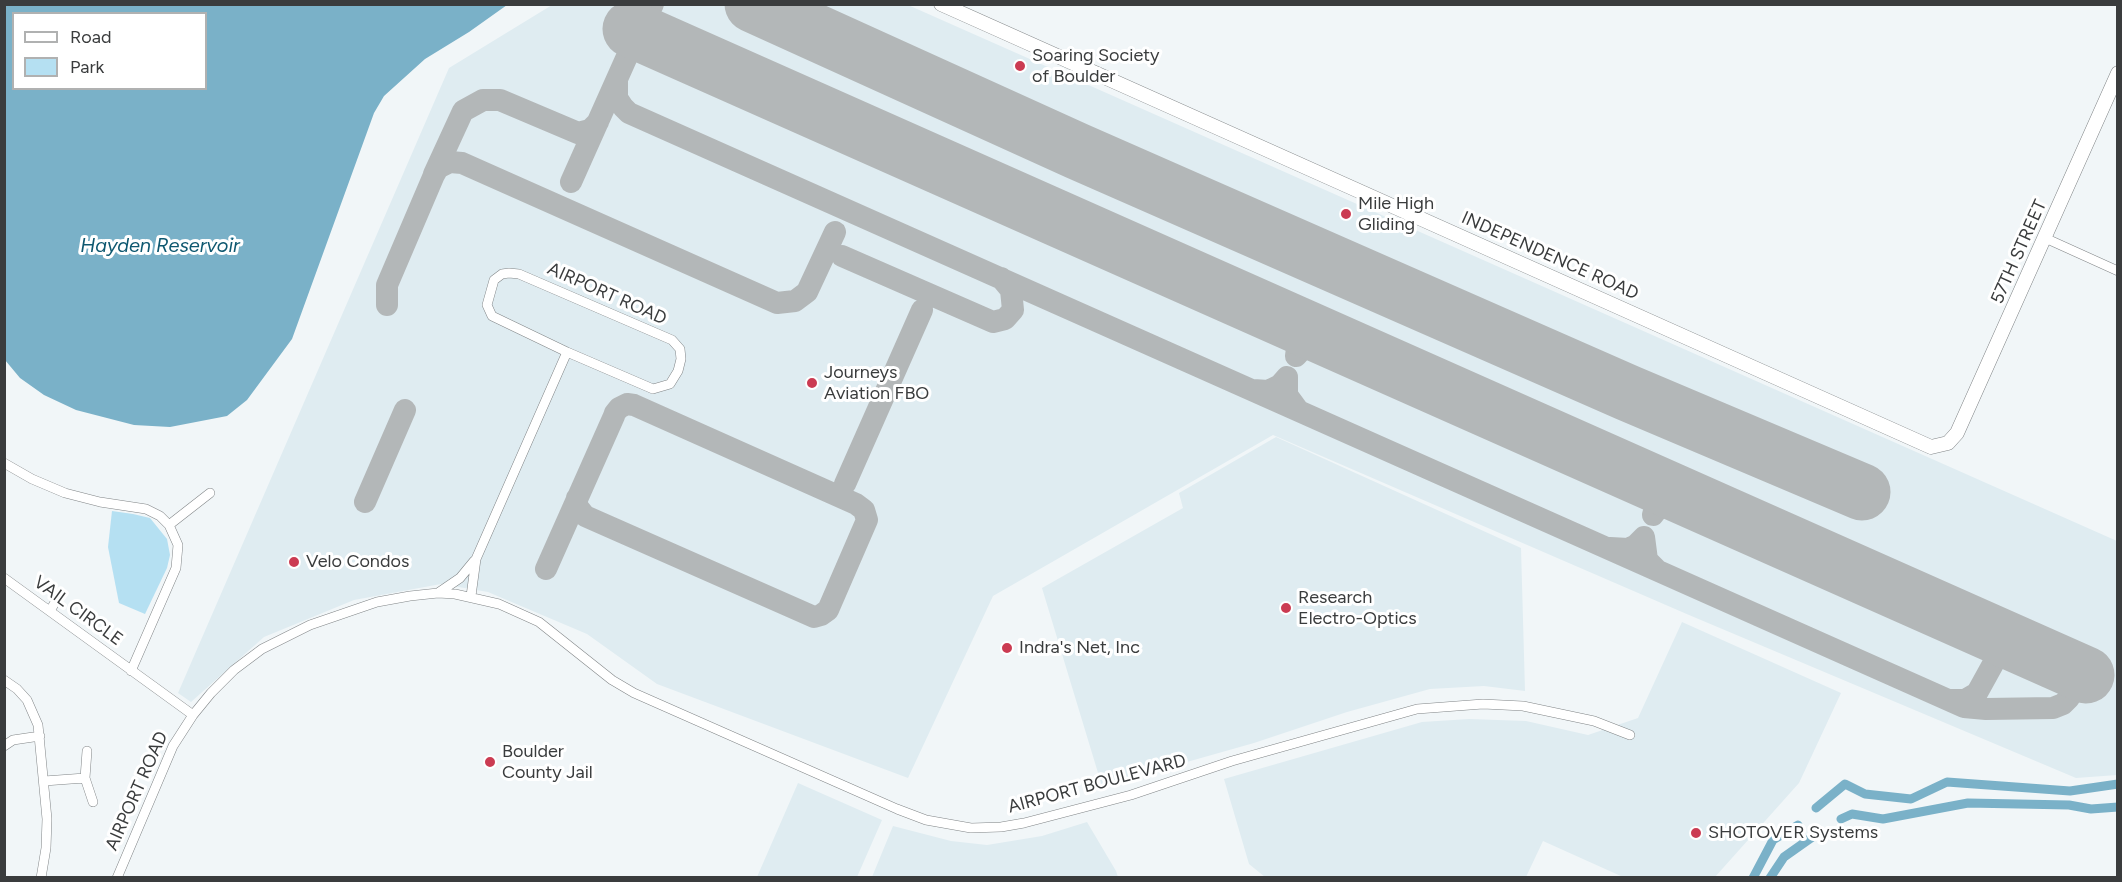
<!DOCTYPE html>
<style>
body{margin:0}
#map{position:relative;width:2122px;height:882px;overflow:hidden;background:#f1f6f8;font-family:Figtree,sans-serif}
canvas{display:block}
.frame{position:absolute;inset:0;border:6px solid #3a3c3d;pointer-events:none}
.legend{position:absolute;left:12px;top:12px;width:195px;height:78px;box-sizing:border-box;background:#fff;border:2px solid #b0b1b1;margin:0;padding:8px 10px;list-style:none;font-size:18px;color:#3a3c3d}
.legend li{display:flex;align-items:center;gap:12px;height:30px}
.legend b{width:30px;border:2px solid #b0b1b1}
</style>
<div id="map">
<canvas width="2122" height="882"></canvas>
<div class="frame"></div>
<ul class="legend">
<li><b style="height:8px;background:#fff"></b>Road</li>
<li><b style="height:16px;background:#b5e0f2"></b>Park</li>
</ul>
</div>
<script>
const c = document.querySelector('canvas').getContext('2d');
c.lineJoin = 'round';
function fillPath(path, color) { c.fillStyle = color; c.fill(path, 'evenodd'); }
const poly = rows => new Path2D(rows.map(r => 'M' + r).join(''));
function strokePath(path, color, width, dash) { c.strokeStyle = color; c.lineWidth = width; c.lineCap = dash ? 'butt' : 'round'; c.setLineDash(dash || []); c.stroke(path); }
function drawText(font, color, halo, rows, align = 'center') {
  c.font = font + ' Figtree,sans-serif'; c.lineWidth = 6; c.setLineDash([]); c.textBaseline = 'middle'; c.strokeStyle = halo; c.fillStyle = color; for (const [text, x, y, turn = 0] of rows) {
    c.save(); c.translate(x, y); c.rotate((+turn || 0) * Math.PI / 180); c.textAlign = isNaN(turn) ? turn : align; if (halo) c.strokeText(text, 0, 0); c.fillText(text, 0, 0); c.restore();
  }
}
const built = poly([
 [552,5,908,5,2117,541,2117,775,2076,778,1689,615,1273,435,993,596,908,778,657,684,587,634,488,592,441,584,354,600,264,637,191,702,178,693,449,68],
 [1276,437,1521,548,1525,691,1484,686,1430,689,1347,712,1254,743,1102,786,1042,588,1183,508,1179,493],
 [1682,622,1841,693,1799,783,1715,877,1623,877,1543,841,1526,877,1265,877,1249,864,1224,779,1422,722,1469,719,1526,721,1588,735,1638,718],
 [798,783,882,820,857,877,757,877],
 [1087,822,1116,871,1118,877,872,877,893,826,951,841,987,845,1042,836]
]);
const green = poly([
 [112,511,133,514,150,518,167,539,170,555,167,568,145,614,119,603,108,547]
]);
const water = poly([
 [4,5,5,4,507,5,469,32,425,59,384,96,374,113,292,339,247,400,227,416,170,427,134,425,76,410,44,395,20,378,5,360],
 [14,14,206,14,206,88,14,88]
]);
const canal = poly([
 [1816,808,1845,784,1865,794,1911,799,1947,782,2070,791,2118,784],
 [1841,819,1852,814,1883,819,1968,803,2069,805,2091,809,2118,807],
 [1753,878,1773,840,1798,825],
 [1770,878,1784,857,1818,833]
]);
const taxiway = poly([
 [629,52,653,4],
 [617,80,617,98,623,107,629,113,1964,707,1986,709,2053,708,2063,704,2069,698,2081,673],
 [434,174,463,111,483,100,500,100,578,133,590,130,598,122],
 [571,182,629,52,642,45,650,43,667,45],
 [842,256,993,322,1005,319,1013,310,1011,290,1001,278],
 [387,305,387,285,434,175,438,168,450,162,462,163,777,303,795,301,807,292,835,232],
 [1281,318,1295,333,1298,341,1296,356,1307,344,1315,341,1334,342],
 [1253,390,1268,391,1280,385,1287,377,1287,395,1298,410],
 [1637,477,1647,483,1654,496,1656,504,1653,515,1660,506,1671,500,1691,501],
 [845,484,922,310],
 [365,502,405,410],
 [1610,548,1628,549,1636,545,1644,537,1647,560,1656,569],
 [546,569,614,416,615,413,619,408,627,404,634,405,856,504,864,510,867,520,828,610,821,615,814,617,585,516,577,506,577,498],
 [1950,700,1965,700,1977,693,1993,664,1995,656,1990,640,1977,627]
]);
const runway = poly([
 [753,4,1077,151,1628,393,1862,492],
 [631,29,2086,675]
]);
const street = poly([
 [2045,238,2118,271],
 [509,273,519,274,672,340,680,349,681,359,678,371,670,384,653,389,567,352,492,316,487,305,494,280,502,274,509,273],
 [4,463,32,479,65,493,100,502,146,509,160,516,169,525,178,545,176,568,131,671],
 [169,525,210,493],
 [4,578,193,715],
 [438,593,460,578,474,561],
 [471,596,476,559,567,352],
 [50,611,58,597],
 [4,680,17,689,27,700,38,725,47,819,46,848,41,878],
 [4,746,13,740,40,736],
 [87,751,85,778,93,802],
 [44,781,85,778],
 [117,878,173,746,193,715,211,693,234,670,262,649,310,625,377,602,410,596,438,593,455,594,499,604,539,622,612,680,634,693,897,809,926,820,971,828,1001,827,1024,823,1131,795,1232,761,1417,709,1483,704,1523,706,1594,721,1630,735]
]);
const secondary = poly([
 [941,4,1931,447,1948,443,1957,433,2118,73]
]);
const markers = [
 [1020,66,6,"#cb3b52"],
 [1346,214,6,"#cb3b52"],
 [812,383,6,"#cb3b52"],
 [294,562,6,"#cb3b52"],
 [1286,608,6,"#cb3b52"],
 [1007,648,6,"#cb3b52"],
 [490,762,6,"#cb3b52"],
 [1696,833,6,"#cb3b52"]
];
const poiNames = [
 ["Soaring Society",1032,56],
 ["of Boulder",1032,77],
 ["Mile High",1358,204],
 ["Gliding",1358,225],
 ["Journeys",824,373],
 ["Aviation FBO",824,394],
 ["Velo Condos",306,562],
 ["Research",1298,598],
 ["Electro-Optics",1298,619],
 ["Indra's Net, Inc",1019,648],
 ["Boulder",502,752],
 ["County Jail",502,773],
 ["SHOTOVER Systems",1708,833]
];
const streetNames = [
 ["57TH STREET",2019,252,-66],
 ["INDEPENDENCE ROAD",1550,256,24],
 ["AIRPORT ROAD",607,294,24],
 ["VAIL CIRCLE",78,611,36],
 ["AIRPORT BOULEVARD",1097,784,-15],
 ["AIRPORT ROAD",137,791,-66]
];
const waterNames = [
 ["Hayden Reservoir",160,246]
];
fillPath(built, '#dfecf1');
fillPath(green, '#b5e0f2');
fillPath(water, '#7ab1c8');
strokePath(canal, '#7ab1c8', 9);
strokePath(taxiway, '#b3b7b8', 22);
strokePath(runway, '#b3b7b8', 57);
strokePath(street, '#818587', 10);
strokePath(secondary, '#818587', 15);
strokePath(street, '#fff', 9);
strokePath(secondary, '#fff', 14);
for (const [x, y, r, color] of markers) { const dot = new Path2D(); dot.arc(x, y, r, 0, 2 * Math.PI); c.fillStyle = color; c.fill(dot); strokePath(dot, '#fff', 2); }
drawText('18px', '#3a3c3d', '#fff', poiNames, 'left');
drawText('18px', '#3a3c3d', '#fff', streetNames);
drawText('italic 20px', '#0e5870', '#fff', waterNames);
</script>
